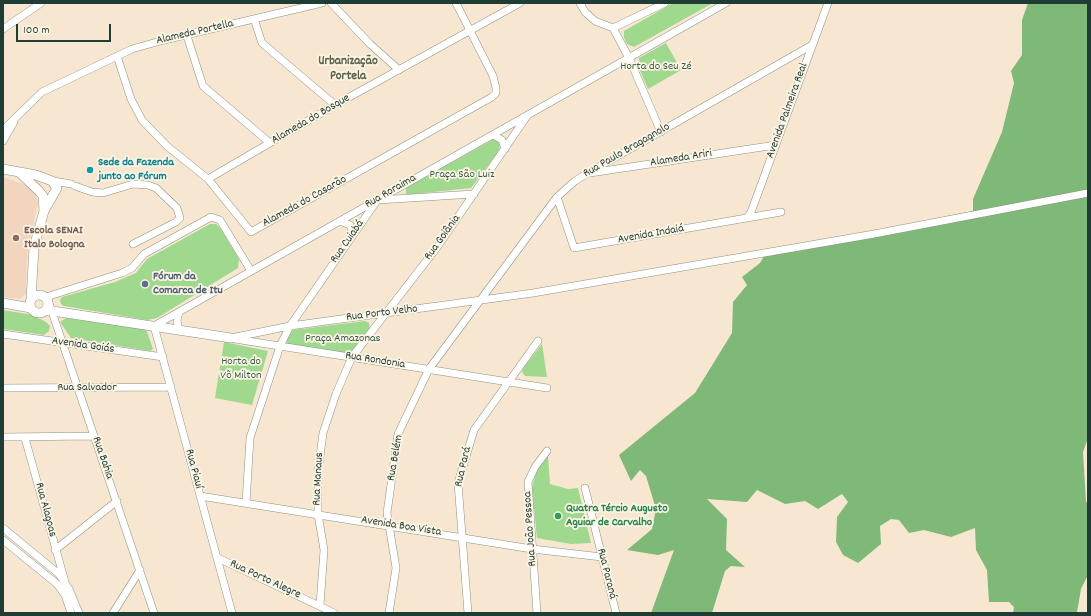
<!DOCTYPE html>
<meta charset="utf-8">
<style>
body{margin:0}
#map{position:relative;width:1091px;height:616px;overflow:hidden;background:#f8e7d0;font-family:Dekko,sans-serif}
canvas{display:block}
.frame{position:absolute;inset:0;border:4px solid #1f3d34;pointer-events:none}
.scale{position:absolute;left:16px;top:24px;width:95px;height:18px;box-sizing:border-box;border:2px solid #1f3d34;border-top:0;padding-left:5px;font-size:12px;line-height:14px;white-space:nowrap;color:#1f3d34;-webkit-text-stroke:3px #fcf5e5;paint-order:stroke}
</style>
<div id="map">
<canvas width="1091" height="616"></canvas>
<div class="frame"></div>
<div class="scale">100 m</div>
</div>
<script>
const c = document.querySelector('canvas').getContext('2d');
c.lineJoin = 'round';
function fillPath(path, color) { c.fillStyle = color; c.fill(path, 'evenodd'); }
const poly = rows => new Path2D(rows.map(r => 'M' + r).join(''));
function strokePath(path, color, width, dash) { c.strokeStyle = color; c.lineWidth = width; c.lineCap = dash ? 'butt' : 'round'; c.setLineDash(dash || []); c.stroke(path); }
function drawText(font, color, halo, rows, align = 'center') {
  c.font = font + ' Dekko,sans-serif'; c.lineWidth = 3.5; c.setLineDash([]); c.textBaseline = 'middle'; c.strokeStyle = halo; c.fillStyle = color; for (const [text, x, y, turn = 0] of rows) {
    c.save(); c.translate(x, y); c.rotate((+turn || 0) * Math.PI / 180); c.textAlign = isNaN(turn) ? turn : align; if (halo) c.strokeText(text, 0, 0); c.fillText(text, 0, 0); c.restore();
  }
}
const built = poly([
 [3,177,26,185,35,193,38,202,27,253,26,294,20,299,3,297]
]);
const green = poly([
 [673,3,713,3,634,47,627,44,624,38,624,31],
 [666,43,681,70,648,89,638,66,639,58],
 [494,139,500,142,499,151,471,188,406,195,406,188],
 [210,224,216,224,220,228,239,259,238,268,157,318,147,320,64,306,61,304,60,300,62,297,115,282,136,273,147,259],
 [3,310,33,315,46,322,50,326,49,331,44,335,3,329],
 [66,318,146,329,153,349,150,351,71,338,60,322],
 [365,321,369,323,370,329,350,355,288,345,286,340,293,330],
 [224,342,268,351,252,405,215,398],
 [542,344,547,377,525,376,522,372,523,368],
 [548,456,550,484,568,489,578,488,591,543,571,544,537,538,532,488,536,472]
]);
const forest = poly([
 [1028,3,1088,3,1088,438,1083,452,1086,502,1088,503,1088,575,1081,589,1077,612,1013,613,1014,607,1009,602,989,602,987,570,976,550,975,528,951,537,924,530,909,533,899,520,891,519,880,526,881,544,858,563,843,555,836,542,837,517,848,502,842,494,818,509,805,501,785,504,757,490,747,502,707,499,727,519,726,550,745,567,731,566,725,571,712,613,651,613,674,550,658,555,627,550,652,529,656,509,646,476,640,470,631,481,619,455,695,393,732,333,733,302,747,285,742,277,760,263,764,256,973,211,973,199,1002,132,1014,83,1011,71,1022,55,1022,20]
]);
const minor = poly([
 [331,3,370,44,399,70],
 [580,3,585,12,595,21,613,28],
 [254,19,262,43,335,105],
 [613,28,629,58,661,132],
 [613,28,665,3],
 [3,29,41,3],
 [187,36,203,86,270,143],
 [117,56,131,99,142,120,167,146,208,179,251,232,492,97,496,93,496,88,493,76,456,3],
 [3,130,42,92,132,49,164,40,322,3],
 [493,135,502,140,505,149],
 [3,141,14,122],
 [590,173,776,145],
 [208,179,335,105,520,3],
 [48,180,71,184],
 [75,186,92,192,103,193,133,184,148,185,156,188,177,208,180,218,176,222,133,244],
 [557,197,574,248,781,212],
 [378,200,474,194],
 [747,218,751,212,761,185,828,3],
 [340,221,350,225,353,234],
 [46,297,122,273,132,268,144,254,211,217,220,220,251,271],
 [49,303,154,613],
 [179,312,177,321,179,330],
 [3,334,163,357],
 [231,338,290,326,533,293,874,234,1088,193],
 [235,339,547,388],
 [3,388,171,387],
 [3,437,94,436],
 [25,438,65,582],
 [585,488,616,613],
 [200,496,532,549,602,557],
 [246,503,250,438,280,346,290,326,376,202],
 [3,528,59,574,69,589,79,613],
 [3,540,57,584,65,595,71,613],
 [55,550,117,501],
 [218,558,334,613],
 [320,605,324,550,318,514,318,472,323,433,336,394,352,357,438,246,527,116],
 [113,613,140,570],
 [232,613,154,326,726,3],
 [389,613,396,568,387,513,398,434,429,369,557,197,575,181,586,174,812,45],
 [468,613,458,483,474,430,538,341],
 [537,613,528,482,535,467,547,451]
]);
const tertiary = poly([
 [3,169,36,175,52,181,57,188,44,211,34,247,31,300],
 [21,174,39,191,43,196,44,211],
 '30 304a9 9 0 1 1 18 0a9 9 0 1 1-18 0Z',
 [3,303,31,308],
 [46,310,231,338]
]);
const markers = [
 [90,170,4,"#0f9aa8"],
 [16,238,4,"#8d6e63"],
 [145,284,4,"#5c6f8a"],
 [558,516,4,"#2e9e5b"]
];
const streetNames = [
 ["Alameda Portella",195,33,-13],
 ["Avenida Palmeira Real",788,111,-70],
 ["Alameda do Bosque",311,120,-30],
 ["Rua Paulo Bragagnolo",627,151,-30],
 ["Alameda Ariri",681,159,-9],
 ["Rua Roraima",391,192,-30],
 ["Alameda do Casarão",305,202,-29],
 ["Avenida Indaiá",651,235,-10],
 ["Rua Goiânia",443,238,-54],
 ["Rua Cuiabá",348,242,-55],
 ["Rua Porto Velho",382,314,-7],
 ["Avenida Goiás",83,346,8],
 ["Rua Rondonia",375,361,9],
 ["Rua Salvador",87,388],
 ["Rua Bahia",102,458,71],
 ["Rua Belém",396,458,-80],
 ["Rua Pará",464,467,-77],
 ["Rua Piauí",193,469,75],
 ["Rua Manaus",319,479,-87],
 ["Rua Alagoas",45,510,75],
 ["Avenida Boa Vista",401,527,9],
 ["Rua João Pessoa",531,529,-94],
 ["Rua Paraná",606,574,76],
 ["Rua Porto Alegre",265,580,25]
];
const parkNames = [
 ["Horta do Seu Zé",656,67],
 ["Praça São Luiz",462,175],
 ["Praça Amazonas",343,339],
 ["Horta do",241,362],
 ["Võ Milton",241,376]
];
const cultureNames = [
 ["Sede da Fazenda",98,163],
 ["junto ao Fórum",98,177]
];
const educationNames = [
 ["Escola SENAI",24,231],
 ["Italo Bologna",24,245]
];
const serviceNames = [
 ["Fórum da",153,277],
 ["Comarca de Itu",153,291]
];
const leisureNames = [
 ["Quatra Tércio Augusto",566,509],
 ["Aguiar de Carvalho",566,523]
];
const neighbourhoodNames = [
 ["Urbanização",348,62],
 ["Portela",348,77]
];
fillPath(built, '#f1d5bd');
fillPath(green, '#9ed98d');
fillPath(forest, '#7eb978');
strokePath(minor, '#8c9282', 8);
strokePath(tertiary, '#8c9282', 10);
strokePath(minor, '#fff', 7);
strokePath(tertiary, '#fff', 9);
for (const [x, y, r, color] of markers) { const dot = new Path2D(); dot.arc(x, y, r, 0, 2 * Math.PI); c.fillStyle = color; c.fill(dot); strokePath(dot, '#fcf5e5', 1.5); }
drawText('12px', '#1f3d34', '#fcf5e5', streetNames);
drawText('12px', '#385c46', '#fcf5e5', parkNames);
drawText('bold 12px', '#0d838f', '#fcf5e5', cultureNames, 'left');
drawText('bold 12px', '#785e54', '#fcf5e5', educationNames, 'left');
drawText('bold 12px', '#4e5e75', '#fcf5e5', serviceNames, 'left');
drawText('bold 12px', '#27864d', '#fcf5e5', leisureNames, 'left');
drawText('bold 13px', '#5f634b', '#fcf5e5', neighbourhoodNames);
</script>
